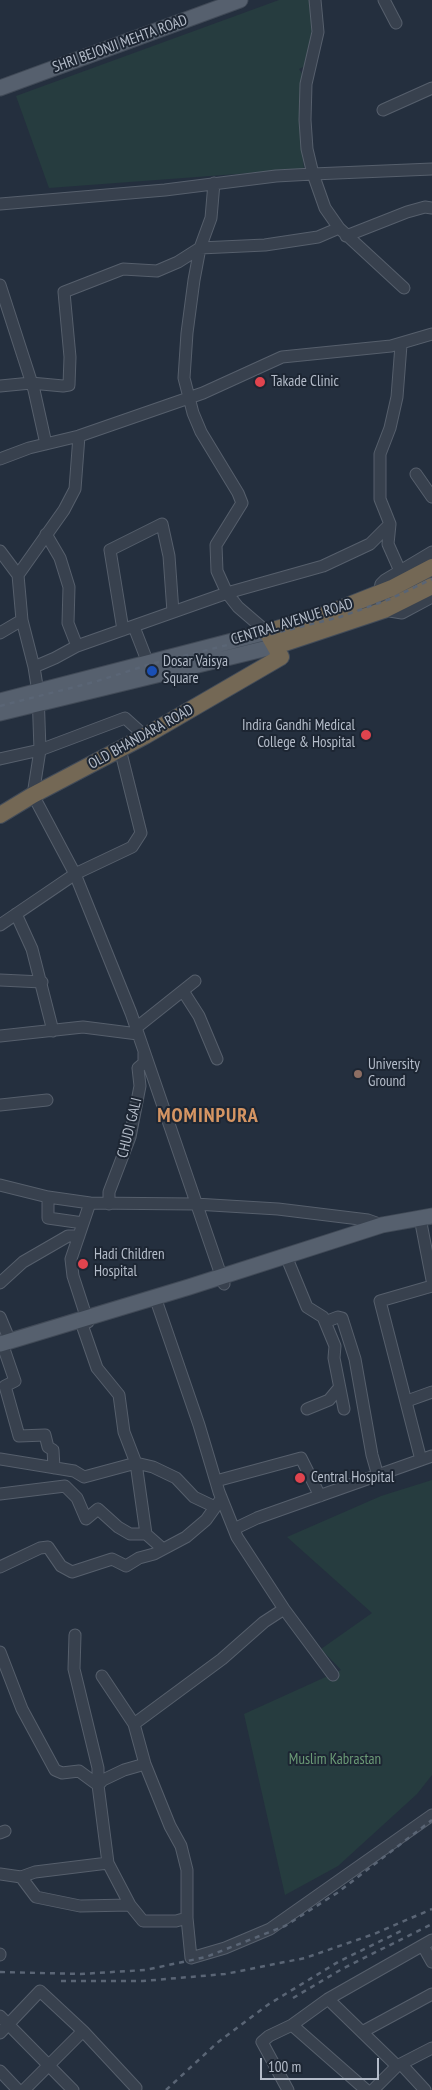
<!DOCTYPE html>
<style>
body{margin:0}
#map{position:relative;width:432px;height:2090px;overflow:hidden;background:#242f3e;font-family:"PT Sans Narrow",sans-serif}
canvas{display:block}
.scale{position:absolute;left:260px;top:2058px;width:119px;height:22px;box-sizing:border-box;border:2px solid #b4bcc9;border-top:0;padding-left:6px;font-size:15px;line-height:18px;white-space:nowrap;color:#b4bcc9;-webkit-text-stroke:4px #1d2633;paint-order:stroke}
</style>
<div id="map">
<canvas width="432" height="2090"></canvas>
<div class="scale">100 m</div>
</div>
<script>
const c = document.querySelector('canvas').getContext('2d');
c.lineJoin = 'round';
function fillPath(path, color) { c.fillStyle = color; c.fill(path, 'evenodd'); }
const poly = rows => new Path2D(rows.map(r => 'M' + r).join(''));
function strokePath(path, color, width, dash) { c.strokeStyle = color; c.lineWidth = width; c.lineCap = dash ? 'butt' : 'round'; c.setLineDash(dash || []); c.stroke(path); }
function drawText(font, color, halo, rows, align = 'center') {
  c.font = font + ' "PT Sans Narrow",sans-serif'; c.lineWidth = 4; c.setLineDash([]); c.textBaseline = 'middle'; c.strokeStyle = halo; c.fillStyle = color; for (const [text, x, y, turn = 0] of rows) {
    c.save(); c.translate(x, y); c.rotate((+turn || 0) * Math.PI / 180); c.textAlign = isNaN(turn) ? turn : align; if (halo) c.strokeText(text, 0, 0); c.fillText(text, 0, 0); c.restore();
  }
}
const green = poly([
 [279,0,309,0,312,28,307,65,299,69,303,75,299,121,304,169,49,188,16,96],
 [432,1480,432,1775,417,1794,338,1866,285,1895,244,1714,341,1670,321,1649,372,1613,287,1537,381,1496]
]);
const minor = poly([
 [315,0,318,32,306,84,305,120,307,149,313,174,432,169],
 [384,0,396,23],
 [383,110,432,88],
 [214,183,211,218,200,248,194,280,187,333,184,378,193,413,201,432,238,493,242,503,216,545,217,571,227,593,323,566,370,544,390,524],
 [0,204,165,190,276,176,313,174,325,208,339,228,404,288],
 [346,236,407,212,425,207,432,208],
 [0,285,34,390,46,444],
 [0,386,31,383,63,386,69,385,70,357,64,292,123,269,157,271,178,262,200,248,265,245,318,237,339,228],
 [0,459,29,448,79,436,203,393,282,357,391,346,432,334],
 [416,474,432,497],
 [46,534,60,558,69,587,68,623,77,646],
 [0,551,18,575],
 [400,571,388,544,390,524,380,499,380,454,390,428,397,397,401,345],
 [379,593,381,584,385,580,432,552],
 [384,610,402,613,432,597],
 [22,620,18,575,64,510,75,489,79,436],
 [134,627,148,663],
 [123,630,110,550,162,524,169,556,173,612],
 [0,633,22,620,34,667],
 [0,759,40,750,125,718,145,736],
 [16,914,32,949,53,1031],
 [0,925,75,874,132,847,141,833,120,749],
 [0,980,42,982],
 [183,991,199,1016,217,1059],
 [136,1028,195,981],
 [0,1036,83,1027,138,1034],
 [0,1105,47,1100],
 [0,1185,48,1197,90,1203],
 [48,1197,48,1218,83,1223],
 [109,1204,109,1192,130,1137,140,1086,138,1068,144,1063,144,1053],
 [420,1218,432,1280],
 [286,1256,307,1307,323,1317,335,1346,334,1358,344,1409],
 [0,1283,23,1262,68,1236,79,1236],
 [224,1284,131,1013,75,874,33,795,40,750,38,692,34,667,55,658,77,646,227,593,238,607,267,632],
 [155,1297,199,1425,219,1492,237,1537,284,1609,333,1675],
 [0,1317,10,1341],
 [80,1319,97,1368,119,1395,124,1432,136,1463,153,1467,176,1478,194,1497,215,1507],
 [88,1322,73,1276,71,1259,90,1203,195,1204,278,1209,368,1220,382,1225],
 [325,1322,338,1317,342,1318,355,1359,372,1455,378,1476],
 [4,1349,15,1381,5,1386,19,1436,45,1435,48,1447,53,1450,54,1468],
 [407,1401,432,1392],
 [307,1409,329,1400,339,1388],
 [0,1459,74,1471,84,1477,136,1463,146,1534,163,1549],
 [421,1460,380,1301,432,1286],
 [216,1481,301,1458,320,1496],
 [0,1494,65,1486,77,1498,86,1519,98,1509,118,1527,130,1534,146,1534],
 [234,1529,257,1518,432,1456],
 [0,1567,40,1548,48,1547,61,1566,72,1572,112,1559,126,1566,139,1558,154,1554,186,1537,206,1520,221,1499],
 [75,1635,74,1669,98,1768,98,1785],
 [0,1652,22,1709,55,1770,62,1773,79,1771,98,1785],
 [102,1676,134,1724],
 [145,1764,124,1770,103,1780,98,1785,108,1863,130,1905,143,1921,176,1921,187,1918,187,1870,181,1846,170,1826,145,1764,134,1724,222,1659,264,1622,284,1609],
 [0,1833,5,1831],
 [0,1874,21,1877,36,1897,80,1906,130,1905],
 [21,1877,35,1872,108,1863],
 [187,1918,191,1958,225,1948,270,1929,432,1815],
 [423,1946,432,1962],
 [0,1954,0,1955],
 [0,2016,73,2090],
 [292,2025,328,1999],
 [83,2031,136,2088],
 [362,2032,432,1994],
 [0,2033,40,1991,83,2031,24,2090],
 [401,2064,425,2090],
 [397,2066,328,1999,432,1940],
 [0,2071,18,2090],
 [288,2090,262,2042,269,2036,292,2025,366,2090],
 [373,2090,397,2066,432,2048]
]);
const major = poly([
 [0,88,240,0],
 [0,701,267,632],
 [0,713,276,646],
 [0,1344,189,1287,382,1225,432,1216]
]);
const highway = poly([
 [276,646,384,610,432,586],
 [0,815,33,795,145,736,281,657,267,632,329,613,392,588,432,567]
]);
const rail = poly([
 [0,706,94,682,151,664,340,617,390,599,432,579],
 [0,1972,80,1974,145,1970,206,1957,285,1926,337,1893,432,1820],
 [61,1981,143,1981,225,1974,305,1958,374,1934,432,1909],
 [293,1998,342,1969,432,1924],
 [166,2090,217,2043,269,2004,338,1962,401,1931]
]);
const markers = [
 [260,382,6,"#e0444e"],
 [152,671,6,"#1a4fb4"],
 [366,735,6,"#e0444e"],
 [358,1074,5,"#8d6e63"],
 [83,1264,6,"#e0444e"],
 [300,1478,6,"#e0444e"]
];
const streetNames = [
 ["SHRI BEJONJI MEHTA ROAD",120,44,-20],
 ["CENTRAL AVENUE ROAD",292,622,-17],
 ["OLD BHANDARA ROAD",141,737,-29],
 ["CHUDI GALI",130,1128,-76]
];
const poiNames = [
 ["Takade Clinic",271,382],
 ["Dosar Vaisya",163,662],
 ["Square",163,679],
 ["Indira Gandhi Medical",355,726,"right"],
 ["College & Hospital",355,743,"right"],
 ["University",368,1065],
 ["Ground",368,1082],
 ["Hadi Children",94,1255],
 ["Hospital",94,1272],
 ["Central Hospital",311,1478]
];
const parkNames = [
 ["Muslim Kabrastan",335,1760]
];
const districtNames = [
 ["MOMINPURA",208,1116]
];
fillPath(green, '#263c3f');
strokePath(minor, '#565f6c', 13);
strokePath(major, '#414a57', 17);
strokePath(highway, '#434c59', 18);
strokePath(minor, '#38414e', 11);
strokePath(major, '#56606e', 15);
strokePath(highway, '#746855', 16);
strokePath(rail, '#5a6575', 2.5, [5, 5]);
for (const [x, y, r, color] of markers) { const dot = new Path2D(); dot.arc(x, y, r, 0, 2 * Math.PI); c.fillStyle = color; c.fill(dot); strokePath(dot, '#1d2633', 2); }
drawText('15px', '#b4bcc9', '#1d2633', streetNames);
drawText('15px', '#b4bcc9', '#1d2633', poiNames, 'left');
drawText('15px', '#6b9a76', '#1d2633', parkNames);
c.letterSpacing = '1px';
drawText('bold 20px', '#d59563', '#1d2633', districtNames);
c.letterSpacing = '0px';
</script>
